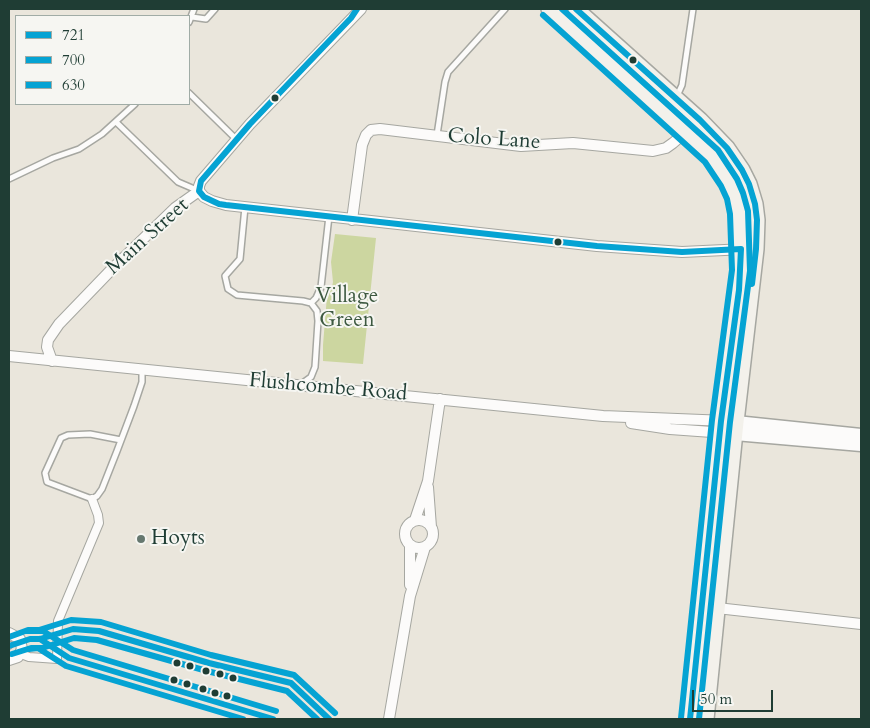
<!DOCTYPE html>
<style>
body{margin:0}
#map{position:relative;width:870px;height:728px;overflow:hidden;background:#eae6dc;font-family:Cardo,serif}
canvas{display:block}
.frame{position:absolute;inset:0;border:10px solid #1f3d34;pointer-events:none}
.legend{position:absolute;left:15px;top:15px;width:175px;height:90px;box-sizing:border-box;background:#f6f6f2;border:1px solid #a0aca6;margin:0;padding:6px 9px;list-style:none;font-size:15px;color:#1f3d34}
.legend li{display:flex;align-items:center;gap:10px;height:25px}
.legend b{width:25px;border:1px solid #a0aca6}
.scale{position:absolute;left:692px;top:690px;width:81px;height:22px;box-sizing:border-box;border:2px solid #1f3d34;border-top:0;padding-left:6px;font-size:15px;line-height:18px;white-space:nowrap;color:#1f3d34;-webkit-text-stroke:4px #f6f6f2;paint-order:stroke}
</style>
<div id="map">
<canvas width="870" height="728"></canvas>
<div class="frame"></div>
<ul class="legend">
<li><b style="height:6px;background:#05a3d3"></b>721</li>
<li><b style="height:6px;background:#05a3d3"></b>700</li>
<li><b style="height:6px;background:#05a3d3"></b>630</li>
</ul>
<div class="scale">50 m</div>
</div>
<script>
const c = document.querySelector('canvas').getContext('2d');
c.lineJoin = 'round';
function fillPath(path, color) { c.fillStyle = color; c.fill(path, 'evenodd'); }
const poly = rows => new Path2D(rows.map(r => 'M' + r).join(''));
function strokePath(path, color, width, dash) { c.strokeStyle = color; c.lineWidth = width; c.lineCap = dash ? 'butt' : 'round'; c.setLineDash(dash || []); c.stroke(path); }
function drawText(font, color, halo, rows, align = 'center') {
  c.font = font + ' Cardo,serif'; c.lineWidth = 4; c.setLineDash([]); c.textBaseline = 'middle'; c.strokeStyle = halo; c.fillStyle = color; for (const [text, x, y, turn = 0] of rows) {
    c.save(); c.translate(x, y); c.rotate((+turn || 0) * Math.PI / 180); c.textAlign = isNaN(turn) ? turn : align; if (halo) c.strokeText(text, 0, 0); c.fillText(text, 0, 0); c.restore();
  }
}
const green = poly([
 [335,234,376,238,363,364,323,361,323,345,327,296,332,287,333,282,331,262]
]);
const service = poly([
 [192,17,206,19,215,9],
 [189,22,194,9],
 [189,93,237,140],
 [677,96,682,85,693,9],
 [116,122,178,182,199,191],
 [437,135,445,82,448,72,505,9],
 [9,179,53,158,79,149,102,134,135,104],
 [245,207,240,259,225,276,228,289,237,295,303,301,311,303],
 [311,303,316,298,321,287,329,216],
 [300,385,311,377,315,367,318,321,317,311,311,303],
 [121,440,90,434,68,435,61,438,45,473,47,482,92,499,97,496,102,489,117,451,134,406,142,382,142,371],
 [9,646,10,645]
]);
const pedestrian = poly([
 [21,654,29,657,57,659,58,621,99,523,98,515,92,499]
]);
const minor = poly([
 [199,191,204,197,212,201,226,205,597,246,682,252,746,249],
 [199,191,199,186,201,181,250,124,361,9],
 [352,220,362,145,366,135,371,130,380,129,521,146,573,143,653,151,666,148,673,143,700,120],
 [9,356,603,416,727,421],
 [52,361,47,347,48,340,59,324,112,269,175,208,199,191],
 [631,423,670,429,726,433],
 [428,487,431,527],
 '405 534a14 14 0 1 1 28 0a14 14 0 1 1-28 0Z',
 [415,520,428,481,440,399],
 [410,585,410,546],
 [717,608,861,624],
 [9,633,20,639,22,649,18,657,9,660],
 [389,719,410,596,425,547]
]);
const tertiary = poly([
 [736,422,861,435],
 [735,434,861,445]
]);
const secondary = poly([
 [549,9,712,156,729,182,735,196,739,213,741,270,739,290,721,421,690,719],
 [576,9,700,120,727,148,742,170,749,184,755,204,757,220,756,249,736,422,706,719]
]);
const bus1 = poly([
 [357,9,351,18,250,124,201,181,199,191,204,197,219,204,226,205,597,246,682,252,741,249,739,290,721,421,690,719],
 [576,9,700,120,727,148,742,170,749,184,755,204,757,220,756,249,752,284],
 [40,639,69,658,273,719],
 [9,646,30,639,40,639,73,629,99,631,209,663,291,683,329,719]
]);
const bus2 = poly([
 [543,15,705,162,721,186,727,199,730,214,732,270,712,420,681,718],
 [29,649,38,648,66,666,243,719],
 [12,654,31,648,42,648,74,638,97,640,207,671,287,691,317,719]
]);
const bus3 = poly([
 [562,9,718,150,737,179,743,193,748,211,750,271,730,422,699,719],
 [27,631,43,631,73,650,276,711],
 [9,637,28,630,39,630,71,620,101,622,211,655,294,675,335,713]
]);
const markers = [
 [633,60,4.5,"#1f3d34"],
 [275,98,4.5,"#1f3d34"],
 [558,242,4.5,"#1f3d34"],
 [141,539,5,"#66786f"],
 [177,663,4.5,"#1f3d34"],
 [190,666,4.5,"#1f3d34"],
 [206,671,4.5,"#1f3d34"],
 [220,674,4.5,"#1f3d34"],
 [233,678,4.5,"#1f3d34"],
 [174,680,4.5,"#1f3d34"],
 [187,684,4.5,"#1f3d34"],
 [203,689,4.5,"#1f3d34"],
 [215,693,4.5,"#1f3d34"],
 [227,696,4.5,"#1f3d34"]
];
const streetNames = [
 ["Colo Lane",494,140,4],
 ["Main Street",148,237,-42],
 ["Flushcombe Road",328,388,5]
];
const parkNames = [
 ["Village",347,297],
 ["Green",347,321]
];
const poiNames = [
 ["Hoyts",151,539]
];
fillPath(green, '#ccd6a0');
strokePath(service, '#a6a7a1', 8);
strokePath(pedestrian, '#a6a7a1', 10);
strokePath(minor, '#a6a7a1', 12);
strokePath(tertiary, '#a6a7a1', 15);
strokePath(secondary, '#a6a7a1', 18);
strokePath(service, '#fcfbfa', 5);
strokePath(pedestrian, '#fcfbfa', 8);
strokePath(minor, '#fcfbfa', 10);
strokePath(tertiary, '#fcfbfa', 12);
strokePath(secondary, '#f3f1eb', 15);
strokePath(bus1, '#05a3d3', 6);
strokePath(bus2, '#05a3d3', 6);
strokePath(bus3, '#05a3d3', 6);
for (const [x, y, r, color] of markers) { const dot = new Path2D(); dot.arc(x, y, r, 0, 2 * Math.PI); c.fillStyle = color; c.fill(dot); strokePath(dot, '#f6f6f2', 2); }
drawText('21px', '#1f3d34', '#f6f6f2', streetNames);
drawText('21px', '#3d5940', '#f6f6f2', parkNames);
drawText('21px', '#1f3d34', '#f6f6f2', poiNames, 'left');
</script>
